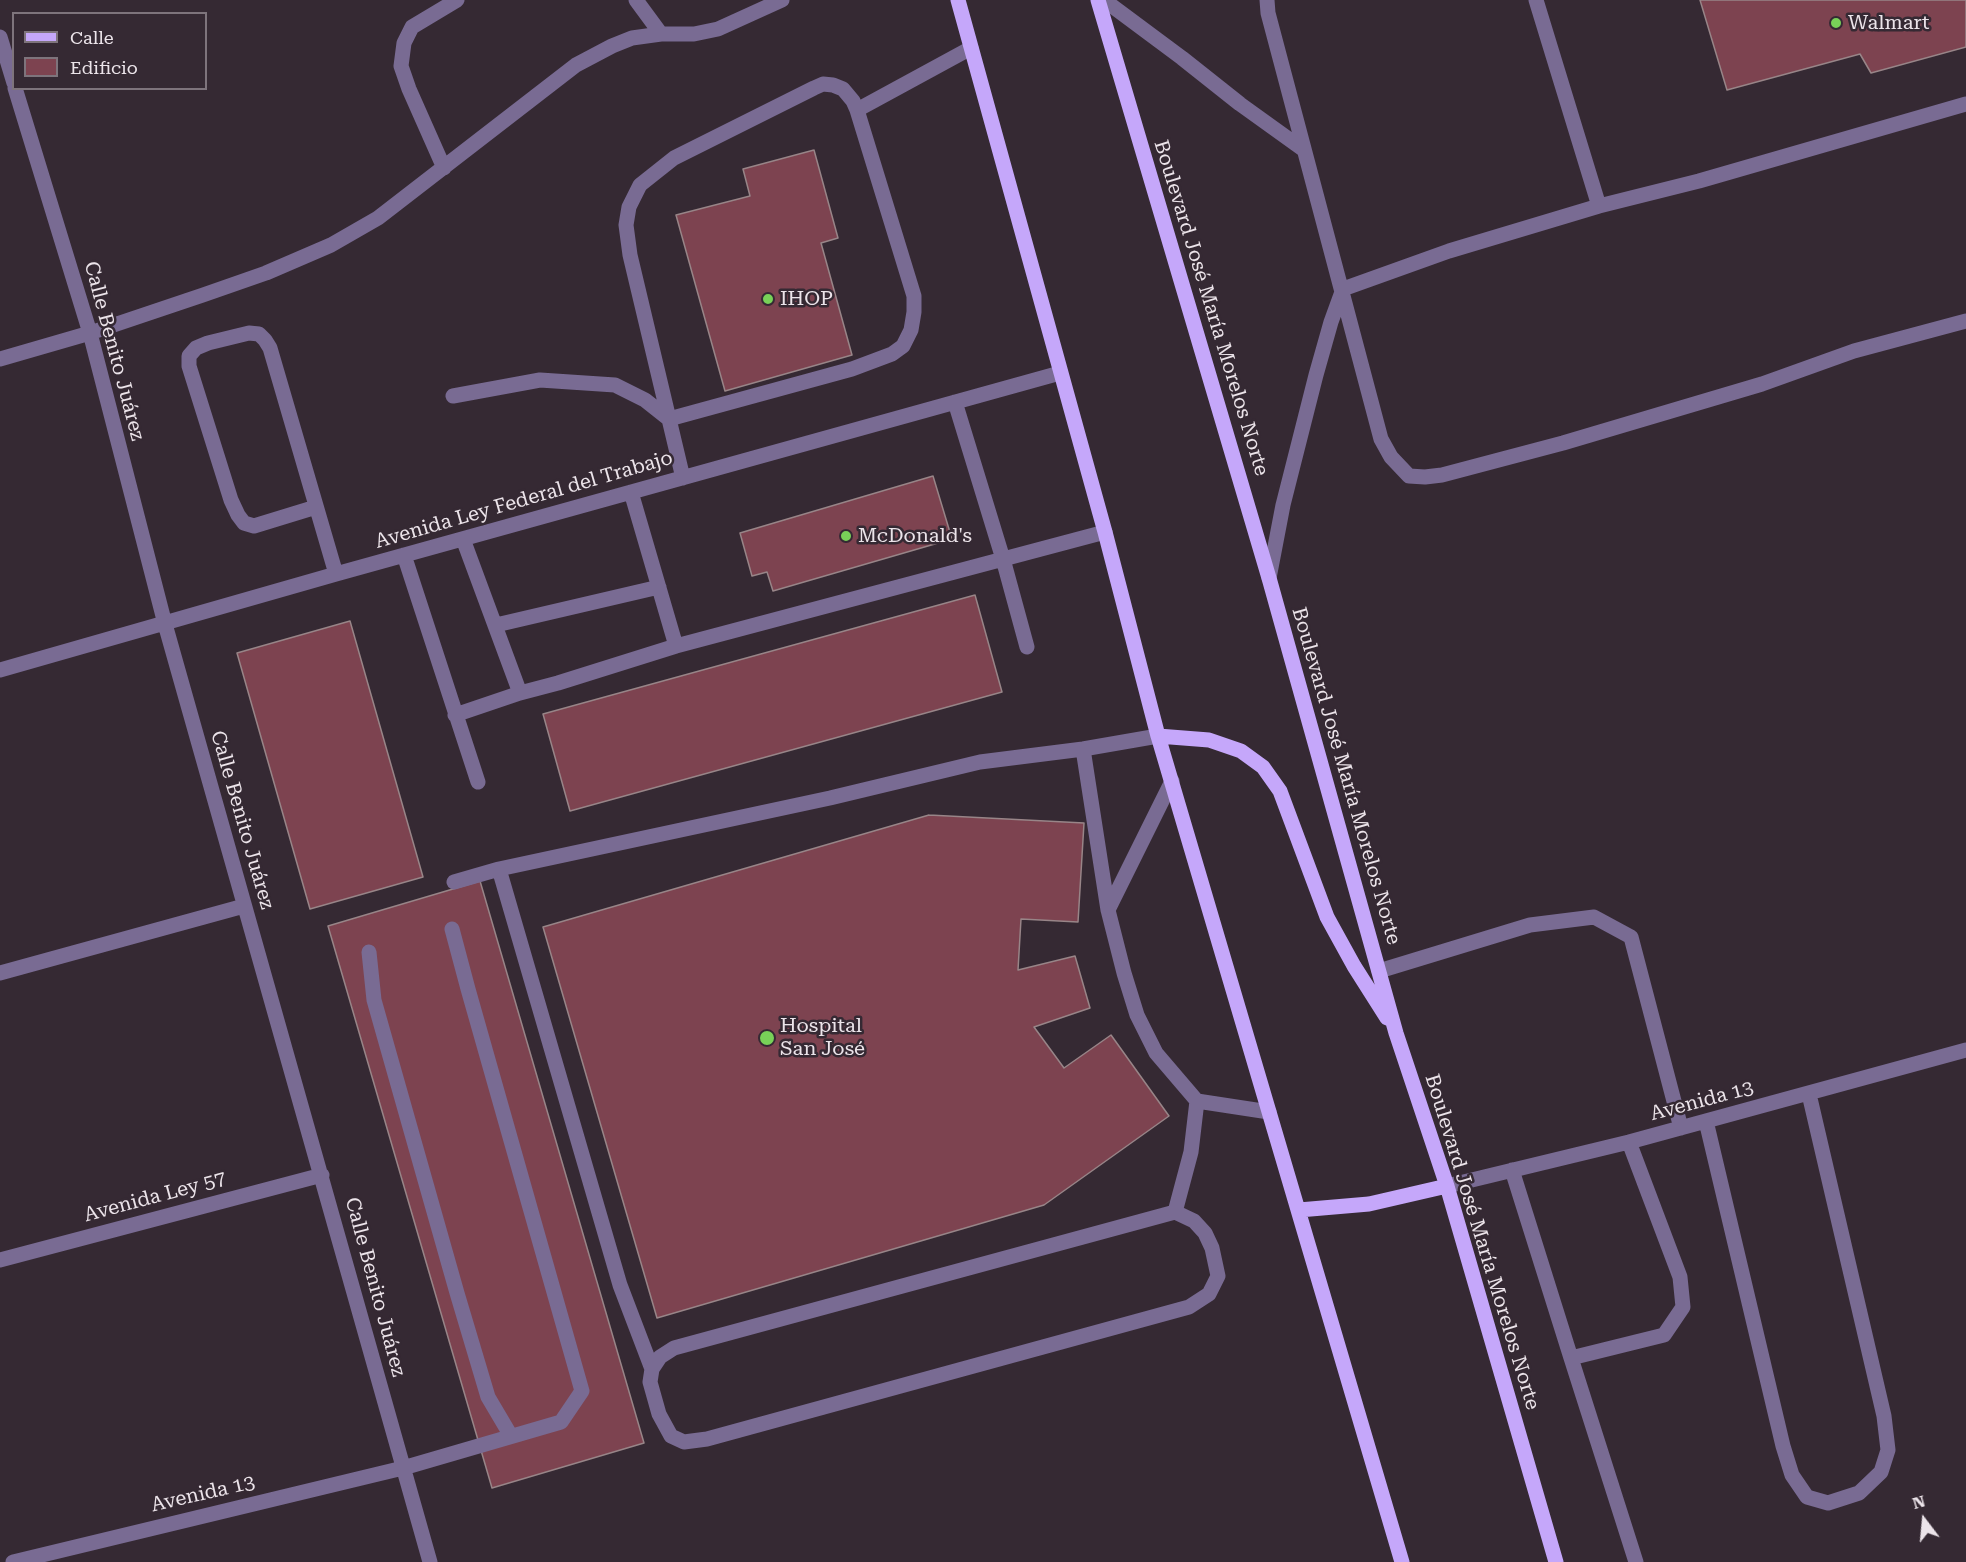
<!DOCTYPE html>
<meta charset="utf-8">
<style>
body{margin:0}
#map{position:relative;width:1966px;height:1562px;overflow:hidden;background:#352933;font-family:"Roboto Serif",serif}
canvas{display:block}
.legend{position:absolute;left:12px;top:12px;width:195px;height:78px;box-sizing:border-box;background:#352933;border:2px solid #7e747c;margin:0;padding:8px 10px;list-style:none;font-size:18px;color:#ece4ea}
.legend li{display:flex;align-items:center;gap:12px;height:30px}
.legend b{width:30px;border:2px solid #7e747c}
.north{position:absolute;left:1894px;top:1490px;width:60px;height:60px;-webkit-text-stroke:4px #352933;paint-order:stroke;rotate:344deg;font-size:16px;font-weight:700;line-height:24px;text-align:center;color:#ece4ea}
.north::after{content:'';display:block;margin:auto;width:21px;height:27px;background:#ece4ea;clip-path:polygon(50% 0,100% 100%,50% 72%,0 100%)}
</style>
<div id="map">
<canvas width="1966" height="1562"></canvas>
<ul class="legend">
<li><b style="height:8px;background:#c5a7fa"></b>Calle</li>
<li><b style="height:16px;background:#7d4350"></b>Edificio</li>
</ul>
<div class="north">N</div>
</div>
<script>
const c = document.querySelector('canvas').getContext('2d');
c.lineJoin = 'round';
function fillPath(path, color) { c.fillStyle = color; c.fill(path, 'evenodd'); }
const poly = rows => new Path2D(rows.map(r => 'M' + r).join(''));
function strokePath(path, color, width, dash) { c.strokeStyle = color; c.lineWidth = width; c.lineCap = dash ? 'butt' : 'round'; c.setLineDash(dash || []); c.stroke(path); }
function drawText(font, color, halo, rows, align = 'center') {
  c.font = font + ' "Roboto Serif",serif'; c.lineWidth = 5; c.setLineDash([]); c.textBaseline = 'middle'; c.strokeStyle = halo; c.fillStyle = color; for (const [text, x, y, turn = 0] of rows) {
    c.save(); c.translate(x, y); c.rotate((+turn || 0) * Math.PI / 180); c.textAlign = isNaN(turn) ? turn : align; if (halo) c.strokeText(text, 0, 0); c.fillText(text, 0, 0); c.restore();
  }
}
const building = poly([
 [1700,0,1966,0,1966,47,1871,73,1860,54,1727,90,1700,0],
 [814,150,838,238,821,243,852,355,725,391,676,215,750,196,743,169,814,150],
 [933,476,952,539,773,591,767,572,752,576,740,533,933,476],
 [975,595,1002,692,570,811,543,714,975,595],
 [350,621,423,877,310,909,237,653,350,621],
 [929,815,1084,823,1078,922,1021,919,1018,970,1075,956,1090,1008,1034,1027,1064,1068,1111,1035,1169,1116,1044,1205,657,1318,543,927,929,815],
 [480,881,644,1443,492,1488,328,926,480,881]
]);
const minor = poly([
 [636,0,661,34],
 [1104,0,1182,58,1240,104,1304,150],
 [1267,0,1268,13,1381,439,1391,457,1409,476,1425,477,1442,475,1563,443,1762,384,1854,351,1966,321],
 [1536,0,1599,206],
 [0,37,14,83],
 [15,88,90,333,165,624,430,1562],
 [857,110,971,48],
 [444,168,409,89,401,66,404,43,412,27,457,0],
 [0,359,90,333,203,295,266,273,331,245,378,218,576,65,612,46,632,38,661,34,694,34,718,29,782,0],
 [453,396,540,380,615,385,645,400,669,419],
 [955,402,1003,559,1027,647],
 [669,419,852,369,892,354,903,346,911,330,914,312,914,296,857,110,853,101,843,89,833,85,823,84,814,88,674,158,640,185,629,207,626,225,630,255,669,419,683,478],
 [631,492,676,646],
 [316,507,254,526,244,523,238,515,231,500,189,366,189,356,196,348,208,343,249,333,259,334,265,340,270,348,336,574],
 [463,539,520,693,558,683,676,646,1105,532],
 [404,555,478,782],
 [1269,578,1283,505,1316,375,1331,322,1343,289,1449,251,1599,206,1699,181,1966,104],
 [496,625,659,587],
 [0,670,336,574,1060,373],
 [455,715,520,693],
 [1083,749,1108,910,1124,973,1137,1015,1156,1053,1197,1101,1269,1112],
 [499,869,620,1285,652,1369],
 [454,882,499,869,830,798,980,762,1083,749,1158,736],
 [1108,910,1172,781],
 [369,952,374,1000,457,1293,488,1397,511,1436],
 [1379,971,1530,925,1594,917,1631,937,1681,1128],
 [0,973,244,906],
 [1706,1121,1783,1446,1792,1475,1807,1497,1828,1503,1859,1493,1881,1472,1888,1450,1884,1416,1809,1094],
 [1512,1170,1571,1358,1664,1335,1683,1307,1680,1277,1629,1142],
 [1447,1186,1629,1142,1966,1050],
 [1175,1212,1194,1221,1205,1233,1212,1248,1218,1276,1209,1294,1189,1307,707,1439,684,1442,671,1436,659,1414,650,1382,652,1369,660,1357,674,1348,1175,1212],
 [1175,1212,1191,1152,1197,1101],
 [0,1260,322,1175],
 [1571,1358,1636,1562],
 [13,1562,403,1468,561,1422,582,1391,468,989,452,929]
]);
const major = poly([
 [958,0,1105,532,1158,736,1402,1562],
 [1098,0,1269,578,1396,1033,1447,1186,1556,1562],
 [1158,736,1209,740,1241,751,1263,767,1280,791,1327,917,1354,966,1387,1018],
 [1299,1210,1369,1204,1447,1186]
]);
const markers = [
 [1836,23,6,"#78d158"],
 [768,299,6,"#78d158"],
 [846,536,6,"#78d158"],
 [767,1038,8,"#78d158"]
];
const poiNames = [
 ["Walmart",1848,23],
 ["IHOP",780,299],
 ["McDonald's",858,536],
 ["Hospital",780,1026],
 ["San José",780,1049]
];
const streetNames = [
 ["Boulevard José María Morelos Norte",1211,308,73],
 ["Calle Benito Juárez",114,351,75],
 ["Avenida Ley Federal del Trabajo",524,500,-16],
 ["Boulevard José María Morelos Norte",1346,776,74],
 ["Calle Benito Juárez",242,820,74],
 ["Avenida 13",1702,1101,-15],
 ["Avenida Ley 57",155,1197,-15],
 ["Boulevard José María Morelos Norte",1482,1242,73],
 ["Calle Benito Juárez",375,1287,75],
 ["Avenida 13",203,1494,-13]
];
fillPath(building, '#7d4350');
strokePath(building, '#988588', 1.5);
strokePath(minor, '#796b93', 15);
strokePath(major, '#c5a7fa', 15);
for (const [x, y, r, color] of markers) { const dot = new Path2D(); dot.arc(x, y, r, 0, 2 * Math.PI); c.fillStyle = color; c.fill(dot); strokePath(dot, '#352933', 2); }
drawText('20px', '#ece4ea', '#352933', poiNames, 'left');
drawText('20px', '#ece4ea', '#352933', streetNames);
</script>
